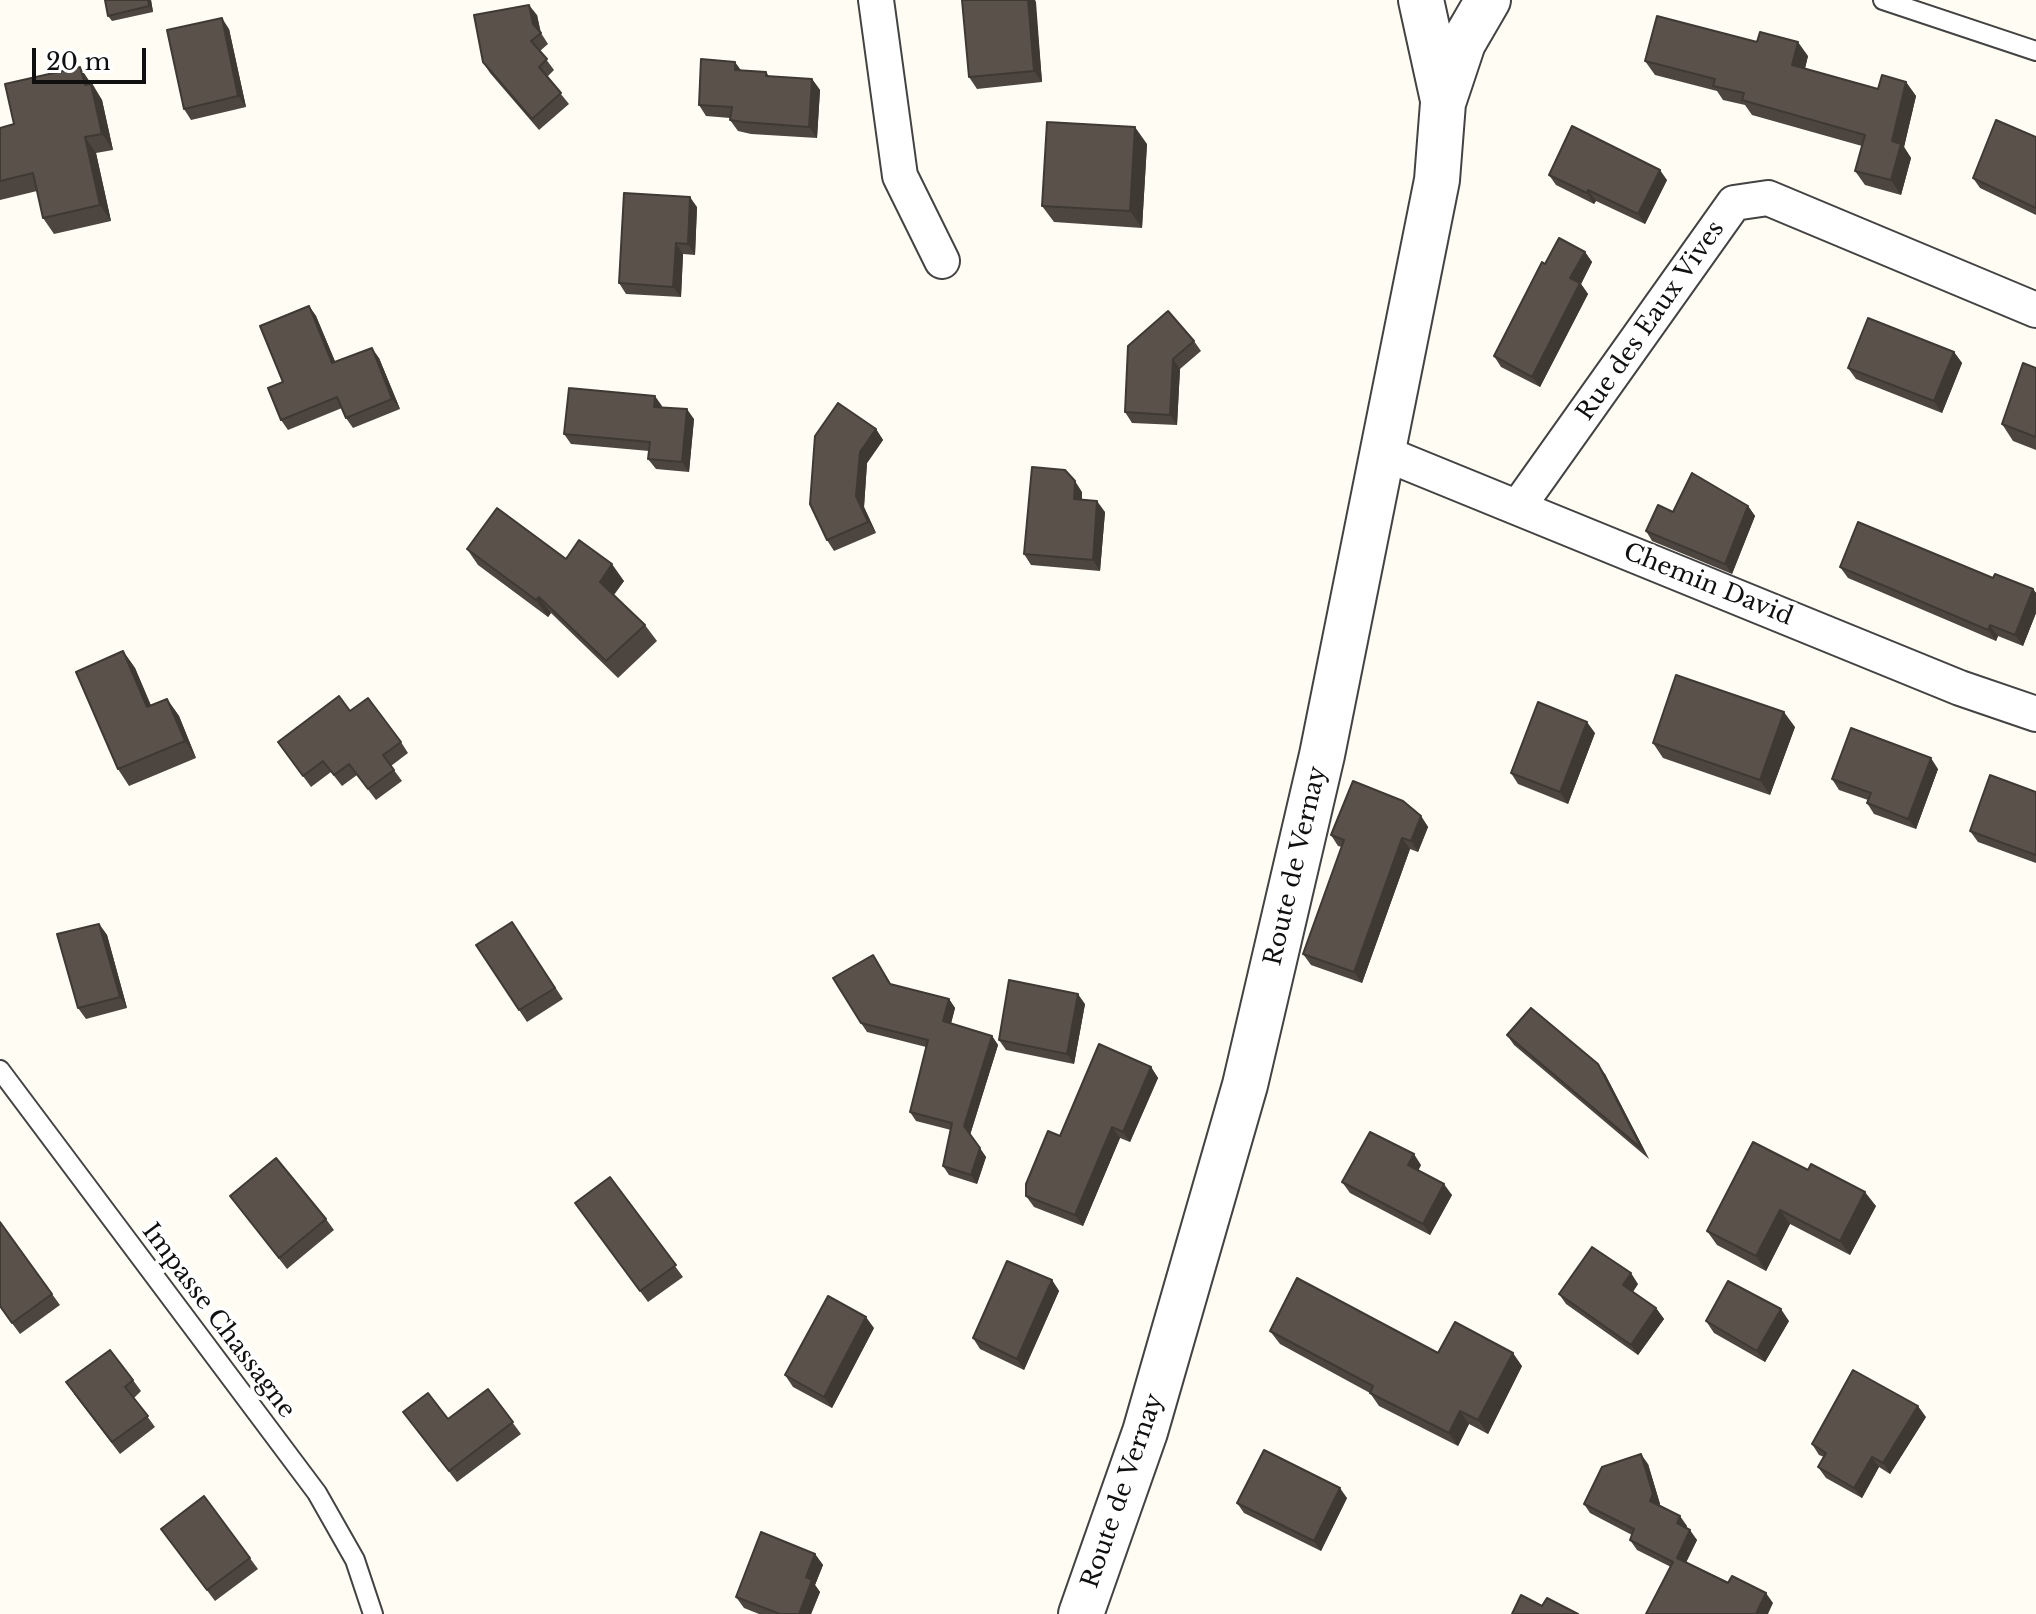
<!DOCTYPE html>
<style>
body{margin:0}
#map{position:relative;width:2036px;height:1614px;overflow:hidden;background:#fffdf3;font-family:"Libre Baskerville",serif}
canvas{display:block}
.scale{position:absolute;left:32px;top:48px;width:114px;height:36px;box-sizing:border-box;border:4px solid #101010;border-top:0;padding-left:10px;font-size:24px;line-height:28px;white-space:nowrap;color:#101010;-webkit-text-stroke:6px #fff;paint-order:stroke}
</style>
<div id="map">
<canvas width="2036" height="1614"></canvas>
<div class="scale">20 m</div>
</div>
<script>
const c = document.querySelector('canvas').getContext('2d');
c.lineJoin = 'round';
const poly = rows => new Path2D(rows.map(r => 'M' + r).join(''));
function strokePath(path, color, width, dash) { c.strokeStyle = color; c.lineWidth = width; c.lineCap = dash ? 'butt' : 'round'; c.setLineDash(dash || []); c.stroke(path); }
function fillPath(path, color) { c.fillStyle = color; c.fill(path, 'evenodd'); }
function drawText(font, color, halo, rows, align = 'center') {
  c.font = font + ' "Libre Baskerville",serif'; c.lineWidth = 8; c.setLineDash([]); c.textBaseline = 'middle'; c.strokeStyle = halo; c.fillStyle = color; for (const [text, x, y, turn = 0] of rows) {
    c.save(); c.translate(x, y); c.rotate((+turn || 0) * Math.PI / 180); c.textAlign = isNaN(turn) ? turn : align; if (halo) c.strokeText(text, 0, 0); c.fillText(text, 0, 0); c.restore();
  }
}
const service = poly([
 [1883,0,2036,51],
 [0,1070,317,1493,355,1560,373,1614]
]);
const minor = poly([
 [876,0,900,176,942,261],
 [1381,452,1960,688,2036,714],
 [1518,507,1734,203,1768,198,2036,310]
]);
const tertiary = poly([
 [1421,0,1443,100],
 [1081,1614,1145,1432,1245,1085,1322,755,1437,180,1443,103,1463,43,1488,0]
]);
const wall = poly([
 [105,0,151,0,153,12,112,21,108,16],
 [962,0,1035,0,1042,82,977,89,969,77],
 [537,15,541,33,548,44,540,51,554,70,547,77,569,104,539,130,490,73,483,62],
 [229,29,246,107,191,120,184,109],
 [1808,56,1805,69,1878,89,1906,82,1916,96,1904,147,1911,158,1901,195,1865,185,1855,171,1862,146,1752,115,1745,105,1723,100,1717,91,1655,75,1645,61],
 [742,71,766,72,769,76,812,79,820,90,817,138,751,134,738,131,730,120,730,118,706,116,699,105],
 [92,83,102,100,113,150,96,153,111,221,54,234,43,218,37,191,0,200,0,128,14,124],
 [2036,137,2036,215,1980,188,1973,178],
 [1147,144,1142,228,1054,222,1042,206],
 [1549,175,1667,180,1645,224,1596,201,1594,204,1556,185],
 [697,207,695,255,683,254,681,297,626,294,619,283],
 [1585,252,1592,262,1581,284,1588,294,1540,387,1501,367,1494,356,1545,264],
 [309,306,316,316,335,362,379,358,400,409,353,428,346,418,342,408,288,430,281,420,283,382],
 [1194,341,1201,351,1180,369,1177,425,1132,423,1125,412,1128,346],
 [1954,352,1962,363,1942,413,1856,379,1848,368],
 [2036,368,2036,450,2013,441,2002,424],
 [662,407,694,419,689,472,656,469,648,459,649,451,571,444,564,434],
 [876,429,883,440,867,463,864,507,876,533,834,551,827,540],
 [1082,492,1082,500,1105,512,1100,571,1031,565,1024,554],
 [1748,506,1755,516,1732,574,1652,541,1646,531,1673,512],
 [467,549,566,559,624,581,614,595,645,625,657,641,618,678,551,613,548,617,478,565],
 [1840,567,1993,578,2033,589,2036,593,2036,613,2023,646,1998,636,1996,641,1848,578],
 [123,651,135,668,151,706,167,699,179,716,196,758,129,786,118,769],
 [350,711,401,742,408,753,391,766,402,781,376,800,357,775,342,786,331,772,311,787,278,742],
 [1795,727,1770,795,1663,758,1653,743],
 [1595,733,1568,804,1518,784,1511,773],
 [1938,769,1916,829,1874,814,1867,803,1868,800,1839,790,1832,779],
 [2036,792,2036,863,1978,842,1970,831],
 [1421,816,1428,827,1418,852,1410,849,1362,983,1311,965,1303,954,1342,847,1338,846,1331,835],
 [99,924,107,935,127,1008,86,1019,78,1008],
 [520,934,563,999,527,1022,476,945],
 [873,955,891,984,949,999,955,1008,951,1024,992,1036,998,1045,970,1135,986,1157,977,1184,949,1175,943,1166,951,1130,916,1121,910,1112,926,1047,867,1032,861,1023],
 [1085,1004,1074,1064,1006,1050,999,1040],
 [1507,1035,1605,1074,1649,1159,1514,1045],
 [1151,1067,1158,1078,1130,1142,1120,1138,1083,1226,1034,1207,1026,1196,1060,1136],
 [1753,1142,1876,1206,1850,1255,1790,1224,1766,1271,1717,1245,1707,1231],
 [1421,1165,1418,1171,1452,1195,1430,1235,1350,1193,1342,1182],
 [610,1177,683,1277,648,1302,575,1203],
 [230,1196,326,1219,334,1230,287,1269],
 [0,1222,60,1305,20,1334,0,1307],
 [1052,1280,1059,1291,1024,1370,980,1349,973,1338],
 [1638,1284,1633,1292,1656,1308,1664,1319,1638,1355,1566,1304,1559,1294],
 [1706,1321,1789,1321,1765,1362,1714,1333],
 [874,1328,832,1408,793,1387,785,1375],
 [1270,1331,1438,1353,1522,1366,1488,1434,1469,1424,1458,1446,1379,1406,1370,1393,1280,1344],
 [133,1380,141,1391,134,1398,155,1427,120,1454,74,1394],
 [488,1389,521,1434,457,1482,403,1412,448,1419],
 [1926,1417,1890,1474,1879,1467,1862,1498,1826,1478,1818,1467,1824,1457,1819,1455,1812,1444],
 [1648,1464,1660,1504,1659,1506,1687,1526,1686,1528,1697,1540,1686,1562,1773,1603,1671,1567,1637,1550,1630,1540,1632,1535,1590,1513,1584,1504],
 [204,1496,258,1569,215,1601,161,1529],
 [1347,1498,1321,1551,1244,1513,1237,1503],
 [815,1554,823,1565,815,1585,820,1592,811,1614,759,1614,744,1608,736,1597]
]);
const shadedWall = poly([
 [148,0,151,0,153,12,149,6],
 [1028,0,1035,0,1036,2,1042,82,1034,71],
 [529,5,537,15,541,35,533,24],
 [222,18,229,29,246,107,238,96],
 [1798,42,1808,56,1802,79,1792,65],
 [735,62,743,73,735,70],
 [80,67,102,100,113,150,102,134,85,85],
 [812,79,820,90,817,138,809,127],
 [1906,82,1916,96,1904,147,1911,158,1901,195,1891,180,1892,141],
 [1135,127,1147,144,1142,228,1130,211],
 [85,137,96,153,111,221,100,205],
 [1660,170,1667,180,1645,224,1638,214],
 [1588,190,1596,201,1594,204,1587,193],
 [690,197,697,207,695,255,688,244],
 [676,243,683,254,681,297,673,287],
 [1585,252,1592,262,1581,284,1588,294,1540,387,1532,377,1570,278],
 [309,306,316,316,340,373,332,363],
 [372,348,379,358,400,409,392,399],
 [1954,352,1962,363,1942,413,1934,401],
 [1173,359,1180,369,1177,425,1170,415],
 [655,396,662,406,661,417,654,407],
 [687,409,694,419,689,472,682,462],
 [876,429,883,440,867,463,864,507,876,533,868,522,856,496,860,452],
 [1075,481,1082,492,1081,510,1074,499],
 [1097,501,1105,512,1100,571,1093,560],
 [1748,506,1755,516,1732,574,1725,564],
 [612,564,624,581,611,598,600,582],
 [2033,589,2036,593,2036,613,2023,646,2015,635],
 [539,597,551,613,548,617,536,600],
 [1990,625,1998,636,1996,641,1988,630],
 [123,651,135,668,159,724,147,707],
 [167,699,179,716,196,758,185,741],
 [1784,712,1795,727,1770,795,1760,780],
 [1587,722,1595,733,1568,804,1560,792],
 [1931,758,1938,769,1916,829,1908,819],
 [1421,816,1428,827,1418,852,1411,841],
 [1402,838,1410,849,1362,983,1354,972],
 [99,924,107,935,127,1008,120,997],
 [1078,994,1085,1004,1074,1064,1067,1054],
 [949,999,955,1008,949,1030,943,1021],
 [992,1036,998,1045,970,1135,964,1126],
 [1598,1064,1605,1074,1649,1159,1642,1149],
 [1151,1067,1158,1078,1130,1142,1123,1132],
 [1112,1127,1120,1138,1083,1226,1075,1215],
 [980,1148,986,1157,977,1184,971,1175],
 [1414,1154,1421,1165,1415,1176,1408,1165],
 [1444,1184,1452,1195,1430,1235,1423,1224],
 [1865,1192,1876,1206,1850,1255,1840,1241],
 [1780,1210,1790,1224,1766,1271,1756,1256],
 [1631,1273,1638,1284,1630,1295,1623,1285],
 [1052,1280,1059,1291,1024,1370,1017,1359],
 [1656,1308,1664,1319,1638,1355,1631,1345],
 [1781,1309,1789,1321,1765,1362,1757,1351],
 [866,1317,874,1328,832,1408,824,1397],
 [1513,1353,1522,1366,1488,1434,1478,1420],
 [1918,1406,1926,1417,1890,1474,1883,1463],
 [1460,1411,1469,1424,1458,1446,1449,1433],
 [1641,1454,1648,1464,1660,1504,1657,1511,1650,1501],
 [1872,1457,1879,1467,1862,1498,1854,1488],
 [1340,1488,1347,1498,1321,1551,1314,1541],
 [1680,1516,1687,1526,1684,1533,1677,1523],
 [1690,1530,1697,1540,1684,1567,1677,1558],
 [815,1554,823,1565,815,1585,820,1592,811,1614,799,1614,806,1577],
 [1766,1593,1773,1603,1768,1614,1756,1614]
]);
const building = poly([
 [105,0,148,0,149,6,108,16,105,0],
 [962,0,1028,0,1034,71,969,77,962,0],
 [529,5,533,24,541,33,531,41,547,59,539,67,561,93,532,119,483,62,474,15,529,5],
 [1657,16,1757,42,1760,32,1798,42,1792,65,1878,89,1882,75,1906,82,1892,141,1901,144,1891,180,1855,171,1865,135,1742,100,1744,93,1713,86,1715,79,1645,61,1657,16],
 [222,18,238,96,184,109,167,30,222,18],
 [701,59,735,62,735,70,766,72,766,76,812,79,809,127,743,122,730,120,732,107,699,105,701,59],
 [80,67,85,85,91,84,102,134,85,137,100,205,43,218,33,173,0,181,0,128,14,124,5,84,80,67],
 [1996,120,2036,137,2036,208,1973,178,1996,120],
 [1047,122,1135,127,1130,211,1042,206,1047,122],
 [1572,126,1660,170,1638,214,1588,190,1587,193,1549,175,1572,126],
 [624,193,690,197,688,244,676,243,673,287,619,283,624,193],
 [1559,238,1585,252,1570,278,1580,283,1532,377,1494,356,1542,262,1545,264,1559,238],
 [309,306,332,363,372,348,392,399,346,418,337,397,281,420,268,388,283,382,260,326,309,306],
 [1168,311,1194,341,1173,359,1170,415,1125,412,1128,346,1168,311],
 [1868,318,1954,352,1934,401,1848,368,1868,318],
 [2023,363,2036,368,2036,437,2002,424,2023,363],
 [569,388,655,396,654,407,687,409,682,462,648,459,650,442,564,434,569,388],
 [838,403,876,429,860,452,856,496,868,522,827,540,810,504,815,436,838,403],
 [1032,467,1065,470,1075,481,1074,499,1097,501,1093,560,1024,554,1032,467],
 [1692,473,1748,506,1725,564,1646,531,1658,505,1673,512,1692,473],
 [497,508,566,559,579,540,612,564,600,582,645,625,606,661,539,597,536,600,467,549,497,508],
 [1858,522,1993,578,1995,574,2033,589,2015,635,1990,625,1988,630,1840,567,1858,522],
 [123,651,147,707,167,699,185,741,118,769,76,672,123,651],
 [1676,675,1784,712,1760,780,1653,743,1676,675],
 [339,696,350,711,368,698,401,742,383,755,394,770,368,789,349,764,334,775,323,761,303,776,278,742,339,696],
 [1538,702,1587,722,1560,792,1511,773,1538,702],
 [1851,728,1931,758,1908,819,1867,803,1871,793,1832,779,1851,728],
 [1990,775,2036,792,2036,855,1970,831,1990,775],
 [1353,781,1403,801,1421,816,1411,841,1402,838,1354,972,1303,954,1344,840,1331,835,1353,781],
 [512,922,555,988,519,1010,476,945,512,922],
 [99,924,120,997,78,1008,57,934,99,924],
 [873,955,890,984,949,999,943,1021,992,1036,964,1126,980,1148,971,1175,943,1166,952,1123,910,1112,928,1040,861,1023,833,978,873,955],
 [1009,980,1078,994,1067,1054,999,1040,1009,980],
 [1531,1008,1598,1064,1642,1149,1507,1035,1531,1008],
 [1099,1044,1151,1067,1123,1132,1112,1127,1075,1215,1026,1196,1026,1184,1048,1131,1060,1136,1099,1044],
 [1370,1132,1414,1154,1408,1165,1444,1184,1423,1224,1342,1182,1370,1132],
 [1753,1142,1808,1170,1811,1164,1865,1192,1840,1241,1780,1210,1756,1256,1707,1231,1753,1142],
 [276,1158,326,1219,279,1258,230,1196,276,1158],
 [610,1177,676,1265,640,1291,575,1203,610,1177],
 [0,1222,52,1294,12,1323,0,1306,0,1222],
 [1592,1247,1631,1273,1623,1285,1656,1308,1631,1345,1559,1294,1592,1247],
 [1007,1261,1052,1280,1017,1359,973,1338,1007,1261],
 [1297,1278,1438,1353,1455,1322,1513,1353,1478,1420,1460,1411,1449,1433,1370,1393,1373,1386,1270,1331,1297,1278],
 [1728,1281,1781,1309,1757,1351,1706,1321,1728,1281],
 [828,1296,866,1317,824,1397,785,1375,828,1296],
 [110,1350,133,1380,125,1387,148,1416,112,1442,66,1382,110,1350],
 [1853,1370,1918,1406,1883,1463,1872,1457,1854,1488,1818,1467,1826,1453,1812,1444,1853,1370],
 [488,1389,513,1422,449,1471,403,1412,428,1393,448,1419,488,1389],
 [1264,1450,1340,1488,1314,1541,1237,1503,1264,1450],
 [1641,1454,1653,1494,1650,1501,1680,1516,1677,1523,1690,1530,1677,1558,1728,1583,1732,1576,1766,1593,1756,1614,1646,1614,1673,1562,1630,1540,1634,1529,1584,1504,1602,1467,1641,1454],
 [204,1496,250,1558,207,1590,161,1529,204,1496],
 [761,1532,815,1554,806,1577,812,1580,799,1614,780,1614,736,1597,761,1532],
 [1521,1595,1542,1606,1547,1598,1578,1614,1512,1614,1521,1595]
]);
const streetNames = [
 ["Rue des Eaux Vives",1651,321,-55],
 ["Chemin David",1708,585,22],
 ["Route de Vernay",1296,866,-77],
 ["Impasse Chassagne",218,1321,53],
 ["Route de Vernay",1123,1491,-71]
];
strokePath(service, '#434343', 22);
strokePath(minor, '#434343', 38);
strokePath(tertiary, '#434343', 48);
strokePath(service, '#fff', 18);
strokePath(minor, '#fff', 34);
strokePath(tertiary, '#fff', 44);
fillPath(wall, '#4d4640');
fillPath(shadedWall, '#3f3934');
fillPath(building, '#5a514b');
strokePath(building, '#3f3934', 2);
drawText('24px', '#101010', '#fff', streetNames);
</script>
